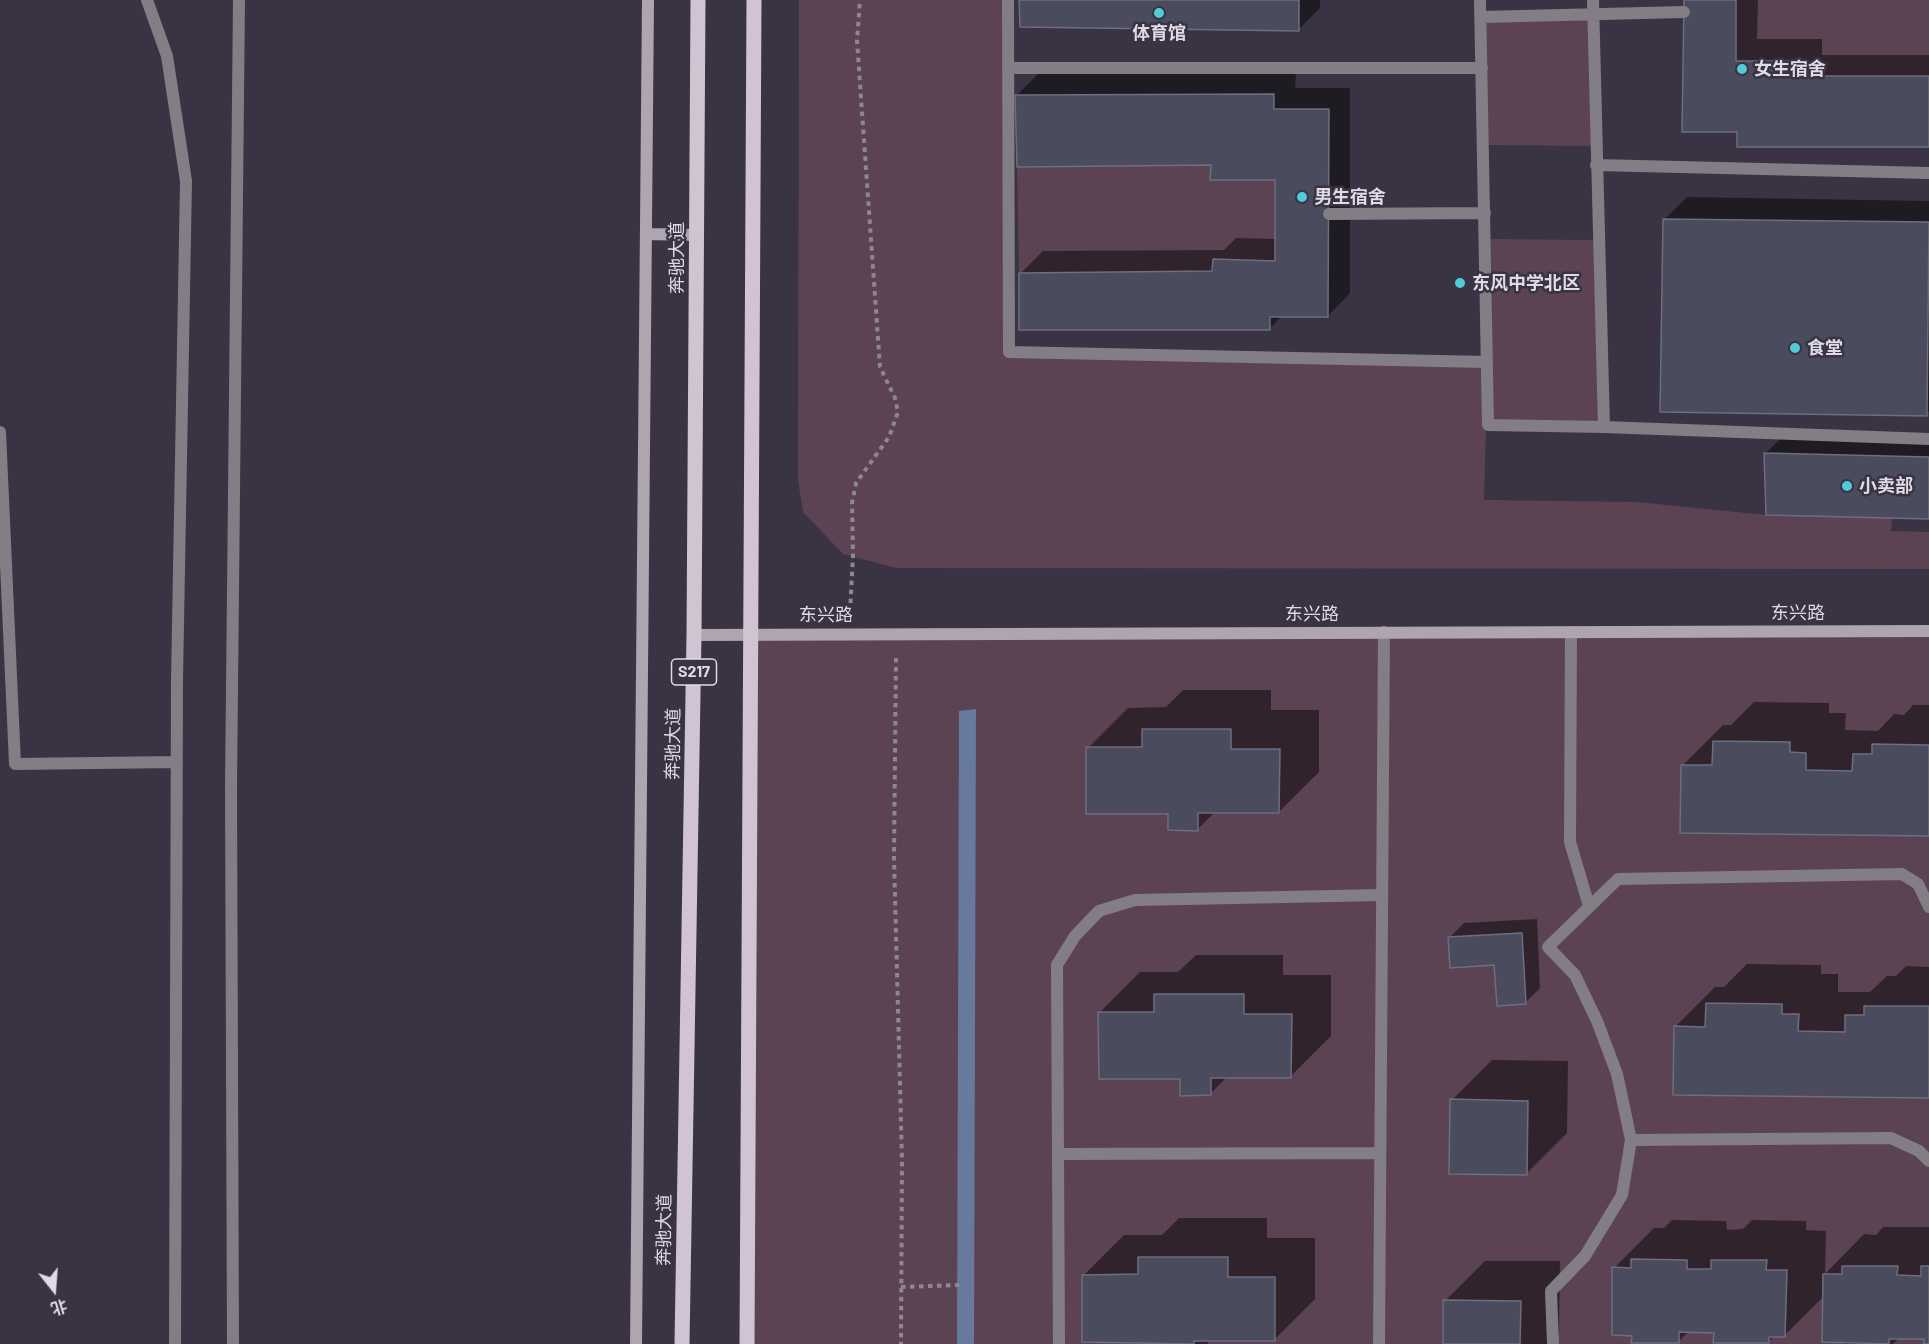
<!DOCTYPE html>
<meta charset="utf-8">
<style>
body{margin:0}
#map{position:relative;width:1929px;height:1344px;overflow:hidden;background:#393343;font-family:Barlow,"Noto Sans SC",sans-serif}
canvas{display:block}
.north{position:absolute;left:24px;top:1260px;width:60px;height:60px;-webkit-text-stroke:4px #393343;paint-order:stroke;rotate:163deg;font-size:16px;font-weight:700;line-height:24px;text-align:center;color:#dfdbe6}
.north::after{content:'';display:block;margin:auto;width:21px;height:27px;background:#dfdbe6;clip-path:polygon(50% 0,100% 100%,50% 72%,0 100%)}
</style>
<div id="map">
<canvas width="1929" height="1344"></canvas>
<div class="north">北</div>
</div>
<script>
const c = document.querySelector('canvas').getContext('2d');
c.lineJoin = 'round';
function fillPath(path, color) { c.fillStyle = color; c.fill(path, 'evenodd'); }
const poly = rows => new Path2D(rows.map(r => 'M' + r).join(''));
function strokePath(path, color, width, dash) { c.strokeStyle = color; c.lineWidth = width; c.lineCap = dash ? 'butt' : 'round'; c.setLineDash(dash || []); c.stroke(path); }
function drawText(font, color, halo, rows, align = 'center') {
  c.font = font + ' Barlow,"Noto Sans SC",sans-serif'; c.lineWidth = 5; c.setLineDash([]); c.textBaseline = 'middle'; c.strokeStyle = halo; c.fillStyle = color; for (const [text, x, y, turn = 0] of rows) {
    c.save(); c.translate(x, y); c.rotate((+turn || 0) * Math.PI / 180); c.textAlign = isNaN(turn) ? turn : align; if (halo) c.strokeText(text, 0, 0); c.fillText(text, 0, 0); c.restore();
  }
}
const green = poly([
 [799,0,1008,0,1009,352,1487,362,1486,239,1598,240,1604,427,1488,425,1487,389,1484,500,1637,502,1766,515,1892,518,1891,531,1929,532,1929,569,896,568,843,554,803,512,798,480],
 [1736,0,1929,0,1929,76,1800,76,1800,61,1736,61],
 [1593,14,1596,146,1483,145,1481,17],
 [1211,165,1211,180,1275,180,1275,261,1213,259,1212,271,1019,273,1017,167],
 [1929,631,1929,1344,747,1344,751,634]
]);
const water = poly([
 [976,709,974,1344,957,1344,959,711]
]);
const shadow = poly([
 [1021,0,1320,0,1320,8,1298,30],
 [1684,0,1758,0,1757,39,1822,39,1822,55,1929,55,1929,146,1738,130],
 [1296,72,1295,88,1350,88,1350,293,1328,316,1283,315,1270,328,1021,273,1043,251,1224,250,1236,238,1276,239,1276,179,1212,163,1016,96,1038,74],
 [1687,197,1929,201,1929,411,1926,414,1665,219],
 [1788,431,1929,435,1929,517,1766,453],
 [1183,690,1271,690,1271,710,1319,710,1319,772,1279,812,1215,812,1198,829,1170,813,1088,748,1128,708,1166,707],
 [1754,702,1829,703,1829,713,1846,713,1845,730,1878,731,1894,714,1904,715,1913,705,1929,705,1929,835,1683,765,1723,725,1731,725],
 [1537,919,1540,988,1525,1003,1496,964,1449,938,1464,923],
 [1196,955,1283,955,1283,975,1331,975,1331,1036,1291,1076,1227,1077,1210,1094,1182,1078,1100,1012,1140,972,1178,972],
 [1747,964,1821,965,1821,974,1838,974,1838,992,1870,992,1887,976,1896,976,1906,966,1929,967,1929,1096,1675,1027,1715,987,1724,987],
 [1492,1060,1568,1061,1567,1133,1527,1173,1452,1100],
 [1179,1218,1267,1218,1267,1238,1315,1238,1315,1299,1275,1339,1211,1339,1207,1344,1165,1344,1165,1340,1084,1275,1124,1235,1162,1235],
 [1672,1220,1726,1221,1727,1230,1743,1229,1752,1220,1806,1221,1806,1230,1826,1231,1825,1274,1864,1234,1876,1235,1883,1227,1929,1227,1929,1344,1926,1344,1926,1338,1899,1338,1893,1344,1843,1344,1824,1296,1785,1335,1775,1335,1769,1342,1715,1331,1689,1331,1678,1342,1633,1334,1614,1268,1654,1228,1664,1228],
 [1485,1261,1560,1261,1559,1334,1549,1344,1444,1344,1445,1301]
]);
const building = poly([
 [1019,0,1299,0,1299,31,1020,27,1019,0],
 [1684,0,1736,0,1736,61,1800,61,1800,76,1929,76,1929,147,1737,147,1737,132,1682,132,1684,0],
 [1274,94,1274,109,1329,109,1328,317,1270,317,1270,330,1019,330,1019,273,1212,271,1213,259,1275,261,1275,180,1210,180,1211,165,1017,167,1015,95,1274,94],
 [1663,219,1929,222,1927,416,1660,412,1663,219],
 [1764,453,1929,457,1929,519,1766,515,1764,453],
 [1142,729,1231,729,1231,749,1280,749,1279,813,1198,813,1198,831,1168,830,1168,814,1086,814,1086,747,1142,747,1142,729],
 [1713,741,1790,742,1790,752,1806,753,1806,770,1852,771,1853,754,1872,754,1872,744,1929,745,1929,836,1680,833,1681,765,1712,765,1713,741],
 [1522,933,1526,1004,1497,1006,1494,965,1450,968,1448,937,1522,933],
 [1154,994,1244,994,1244,1014,1292,1014,1291,1078,1211,1078,1211,1095,1180,1096,1180,1079,1099,1079,1098,1012,1154,1012,1154,994],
 [1706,1003,1782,1004,1782,1014,1799,1014,1798,1031,1845,1032,1845,1015,1864,1015,1864,1006,1929,1006,1929,1098,1673,1095,1674,1026,1705,1027,1706,1003],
 [1450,1099,1528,1101,1527,1175,1449,1174,1450,1099],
 [1138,1257,1228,1257,1228,1277,1275,1277,1275,1341,1194,1341,1194,1344,1082,1342,1082,1275,1138,1274,1138,1257],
 [1631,1259,1687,1260,1687,1269,1711,1269,1711,1260,1767,1260,1766,1270,1787,1270,1785,1337,1769,1337,1769,1343,1713,1343,1714,1333,1679,1332,1679,1343,1631,1343,1632,1336,1612,1335,1612,1267,1631,1268,1631,1259],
 [1842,1266,1898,1266,1897,1275,1921,1276,1921,1266,1929,1266,1929,1344,1924,1344,1924,1339,1889,1339,1889,1344,1822,1342,1823,1274,1842,1274,1842,1266],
 [1443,1300,1521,1301,1520,1344,1443,1344,1443,1300]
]);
const path = poly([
 [850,612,853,556,852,503,856,483,889,437,898,412,895,398,880,367,857,41,860,0],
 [896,658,894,858,902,1161,901,1344],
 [901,1287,960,1285]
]);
const lane = poly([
 [147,0,167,56,186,181,177,680,175,1344],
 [1008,0,1009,352,1487,362],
 [1480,0,1488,425,1604,427,1593,0],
 [1481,17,1684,12],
 [1008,68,1482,68],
 [1596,165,1929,173],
 [1329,214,1485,213],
 [1604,427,1929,439],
 [0,432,15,764,177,762],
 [1571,632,1570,842,1589,906],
 [1631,1140,1891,1138,1919,1151,1929,1161],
 [1058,1154,1380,1153],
 [233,1344,231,787,239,0],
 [1059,1344,1057,965,1075,936,1099,911,1135,900,1382,895],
 [1379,1344,1384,632],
 [1553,1344,1551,1291,1585,1256,1622,1195,1631,1140,1617,1074,1597,1021,1575,975,1548,947,1618,879,1902,874,1918,884,1929,907]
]);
const secondary = poly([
 [646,234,696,235],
 [694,635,1929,631],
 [636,1344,648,0]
]);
const primary = poly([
 [682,1344,694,635,698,0],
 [747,1344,754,0]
]);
const markers = [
 [1159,13,6,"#52cbd9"],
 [1742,69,6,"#52cbd9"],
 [1302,197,6,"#52cbd9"],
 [1460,283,6,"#52cbd9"],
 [1795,348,6,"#52cbd9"],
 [1847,486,6,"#52cbd9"]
];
const shields = [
 [694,672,45]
];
const shieldNames = [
 ["S217",694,672]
];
const poiNames = [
 ["体育馆",1159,33,"center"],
 ["女生宿舍",1754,69],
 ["男生宿舍",1314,197],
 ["东风中学北区",1472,283],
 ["食堂",1807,348],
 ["小卖部",1859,486]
];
const streetNames = [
 ["奔驰大道",677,258,-90],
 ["东兴路",1798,613],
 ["东兴路",1312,614],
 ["东兴路",826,615],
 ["奔驰大道",673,744,-89],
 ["奔驰大道",664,1230,-89]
];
fillPath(green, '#5c4353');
fillPath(water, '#67799c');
fillPath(shadow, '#0007');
fillPath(building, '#4a4b5d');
strokePath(building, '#6d6e81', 1.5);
strokePath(path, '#8c8795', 4, [4.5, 4.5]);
strokePath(lane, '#837d85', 12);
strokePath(secondary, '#afa5b1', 12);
strokePath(primary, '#d0c4d3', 15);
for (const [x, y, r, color] of markers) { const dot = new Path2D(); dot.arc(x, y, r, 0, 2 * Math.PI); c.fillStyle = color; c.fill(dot); strokePath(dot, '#393343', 2); }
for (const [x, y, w] of shields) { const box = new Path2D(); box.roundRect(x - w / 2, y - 13, w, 26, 4.5); c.fillStyle = '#393343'; c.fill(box); strokePath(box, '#dfdbe6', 1.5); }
drawText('bold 16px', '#dfdbe6', null, shieldNames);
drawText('bold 18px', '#dfdbe6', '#393343', poiNames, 'left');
drawText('18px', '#dfdbe6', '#393343', streetNames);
</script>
